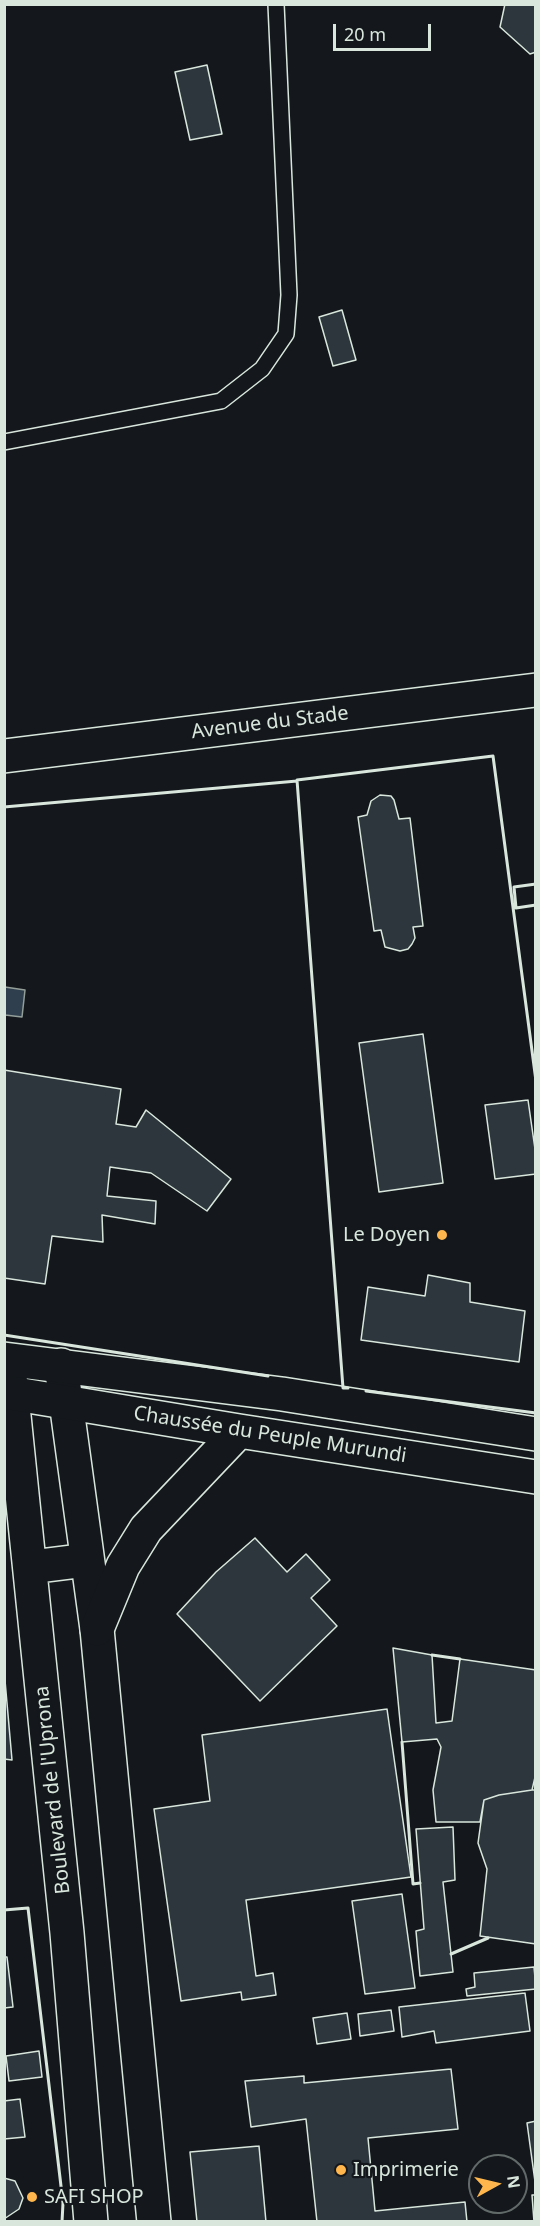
<!DOCTYPE html>
<meta charset="utf-8">
<style>
body{margin:0}
#map{position:relative;width:540px;height:2226px;overflow:hidden;background:#14181c;font-family:"Noto Sans",sans-serif}
canvas{display:block}
.frame{position:absolute;inset:0;border:6px solid #d8e6dc;pointer-events:none}
.north{position:absolute;left:468px;top:2154px;width:60px;height:60px;box-sizing:border-box;background:#14181c;border:2px solid #626a69;border-radius:50%;rotate:82deg;font-size:16px;font-weight:700;line-height:24px;text-align:center;color:#d8e6dc}
.north::after{content:'';display:block;margin:auto;width:21px;height:27px;background:#ffb74d;clip-path:polygon(50% 0,100% 100%,50% 72%,0 100%)}
.scale{position:absolute;left:333px;top:24px;width:98px;height:27px;box-sizing:border-box;border:3px solid #d8e6dc;border-top:0;padding-left:8px;font-size:18px;line-height:21px;white-space:nowrap;color:#d8e6dc;-webkit-text-stroke:4px #14181c;paint-order:stroke}
</style>
<div id="map">
<canvas width="540" height="2226"></canvas>
<div class="frame"></div>
<div class="north">N</div>
<div class="scale">20 m</div>
</div>
<script>
const c = document.querySelector('canvas').getContext('2d');
c.lineJoin = 'round';
function fillPath(path, color) { c.fillStyle = color; c.fill(path, 'evenodd'); }
const poly = rows => new Path2D(rows.map(r => 'M' + r).join(''));
function strokePath(path, color, width, dash) { c.strokeStyle = color; c.lineWidth = width; c.lineCap = dash ? 'butt' : 'round'; c.setLineDash(dash || []); c.stroke(path); }
function drawText(font, color, halo, rows, align = 'center') {
  c.font = font + ' "Noto Sans",sans-serif'; c.lineWidth = 4.5; c.setLineDash([]); c.textBaseline = 'middle'; c.strokeStyle = halo; c.fillStyle = color; for (const [text, x, y, turn = 0] of rows) {
    c.save(); c.translate(x, y); c.rotate((+turn || 0) * Math.PI / 180); c.textAlign = isNaN(turn) ? turn : align; if (halo) c.strokeText(text, 0, 0); c.fillText(text, 0, 0); c.restore();
  }
}
const water = poly([
 [5,987,25,990,22,1017,5,1015,5,987]
]);
const building = poly([
 [505,4,536,4,536,52,530,54,500,27,505,4],
 [207,65,222,134,190,140,175,72,207,65],
 [342,310,356,360,333,366,319,317,342,310],
 [380,795,391,796,394,800,399,819,410,818,423,926,413,927,415,938,412,944,408,949,400,951,385,947,381,930,374,931,358,817,367,815,371,801,380,795],
 [423,1034,443,1183,379,1192,359,1043,423,1034],
 [4,1070,121,1089,116,1124,136,1127,146,1110,231,1179,207,1211,151,1173,110,1167,107,1196,156,1201,155,1224,102,1215,103,1242,52,1236,45,1284,4,1278,4,1070],
 [528,1100,536,1156,536,1174,495,1179,485,1105,528,1100],
 [428,1275,470,1283,470,1302,525,1311,519,1362,361,1340,368,1287,425,1296,428,1275],
 [255,1538,287,1572,306,1554,330,1580,311,1598,337,1626,260,1701,177,1614,216,1572,255,1538],
 [393,1648,432,1655,436,1723,452,1721,460,1659,536,1670,536,1773,532,1790,499,1795,484,1800,480,1822,436,1822,433,1790,441,1747,437,1739,402,1742,393,1648],
 [4,1669,12,1760,4,1759,4,1669],
 [387,1709,411,1877,246,1900,256,1976,273,1973,276,1995,242,2000,241,1992,181,2001,154,1809,210,1801,202,1735,387,1709],
 [532,1790,536,1790,536,1944,480,1936,487,1869,478,1843,484,1800,499,1795,532,1790],
 [453,1827,455,1880,443,1882,453,1972,420,1976,416,1931,424,1929,416,1829,453,1827],
 [402,1894,415,1988,365,1994,352,1901,402,1894],
 [4,1957,7,1957,13,2007,4,2008,4,1957],
 [534,1967,536,1989,467,1996,466,1989,475,1987,474,1973,534,1967],
 [525,1993,530,2031,436,2043,434,2031,402,2037,399,2007,525,1993],
 [391,2010,394,2031,360,2036,358,2014,391,2010],
 [347,2013,351,2039,317,2044,313,2018,347,2013],
 [39,2051,42,2077,9,2081,6,2056,39,2051],
 [451,2069,458,2129,368,2138,375,2211,465,2202,467,2222,317,2222,306,2119,251,2127,245,2081,304,2076,304,2083,451,2069],
 [20,2099,25,2137,4,2139,4,2101,20,2099],
 [536,2121,536,2189,527,2123,536,2121],
 [259,2146,266,2222,197,2222,190,2152,259,2146],
 [4,2178,15,2181,23,2198,19,2209,4,2219,4,2178],
 [532,2195,536,2195,536,2222,534,2222,532,2195]
]);
const service = poly([
 [4,442,221,401,262,369,286,334,289,295,276,4]
]);
const tertiary = poly([
 [4,756,536,690],
 [61,1365,97,1629,154,2222],
 [9,1367,67,1933,91,2222],
 [31,1567,87,1560]
]);
const trunk = poly([
 [4,1359,282,1394,536,1434],
 [4,1392,239,1431,536,1477],
 [97,1629,123,1566,146,1529,239,1431]
]);
const wall = poly([
 [4,807,297,781],
 [536,884,514,887,516,908,536,905],
 [4,1335,268,1376],
 [348,1388,343,1388,297,780,493,756,536,1081],
 [366,1391,536,1413],
 [432,1655,460,1659],
 [402,1742,413,1884,420,1883],
 [4,1910,28,1908,63,2203,62,2222],
 [451,1954,488,1938]
]);
const markers = [
 [442,1235,6,"#ffb74d"],
 [341,2170,6,"#ffb74d"],
 [32,2197,6,"#ffb74d"]
];
const streetNames = [
 ["Avenue du Stade",270,723,-7],
 ["Chaussée du Peuple Murundi",270,1435,9],
 ["Boulevard de l'Uprona",53,1790,-96]
];
const poiNames = [
 ["Le Doyen",430,1235,"right"],
 ["Imprimerie",353,2170],
 ["SAFI SHOP",44,2197]
];
fillPath(water, '#2f3f4d');
strokePath(water, '#939e99', 1.5);
fillPath(building, '#2c363c');
strokePath(building, '#d8e6dc', 1.5);
strokePath(service, '#d8e6dc', 18);
strokePath(tertiary, '#d8e6dc', 36);
strokePath(trunk, '#d8e6dc', 36);
strokePath(service, '#14181c', 15);
strokePath(tertiary, '#14181c', 33);
strokePath(trunk, '#14181c', 33);
strokePath(wall, '#d8e6dc', 3);
for (const [x, y, r, color] of markers) { const dot = new Path2D(); dot.arc(x, y, r, 0, 2 * Math.PI); c.fillStyle = color; c.fill(dot); strokePath(dot, '#14181c', 2); }
drawText('20px', '#d8e6dc', '#14181c', streetNames);
drawText('20px', '#d8e6dc', '#14181c', poiNames, 'left');
</script>
